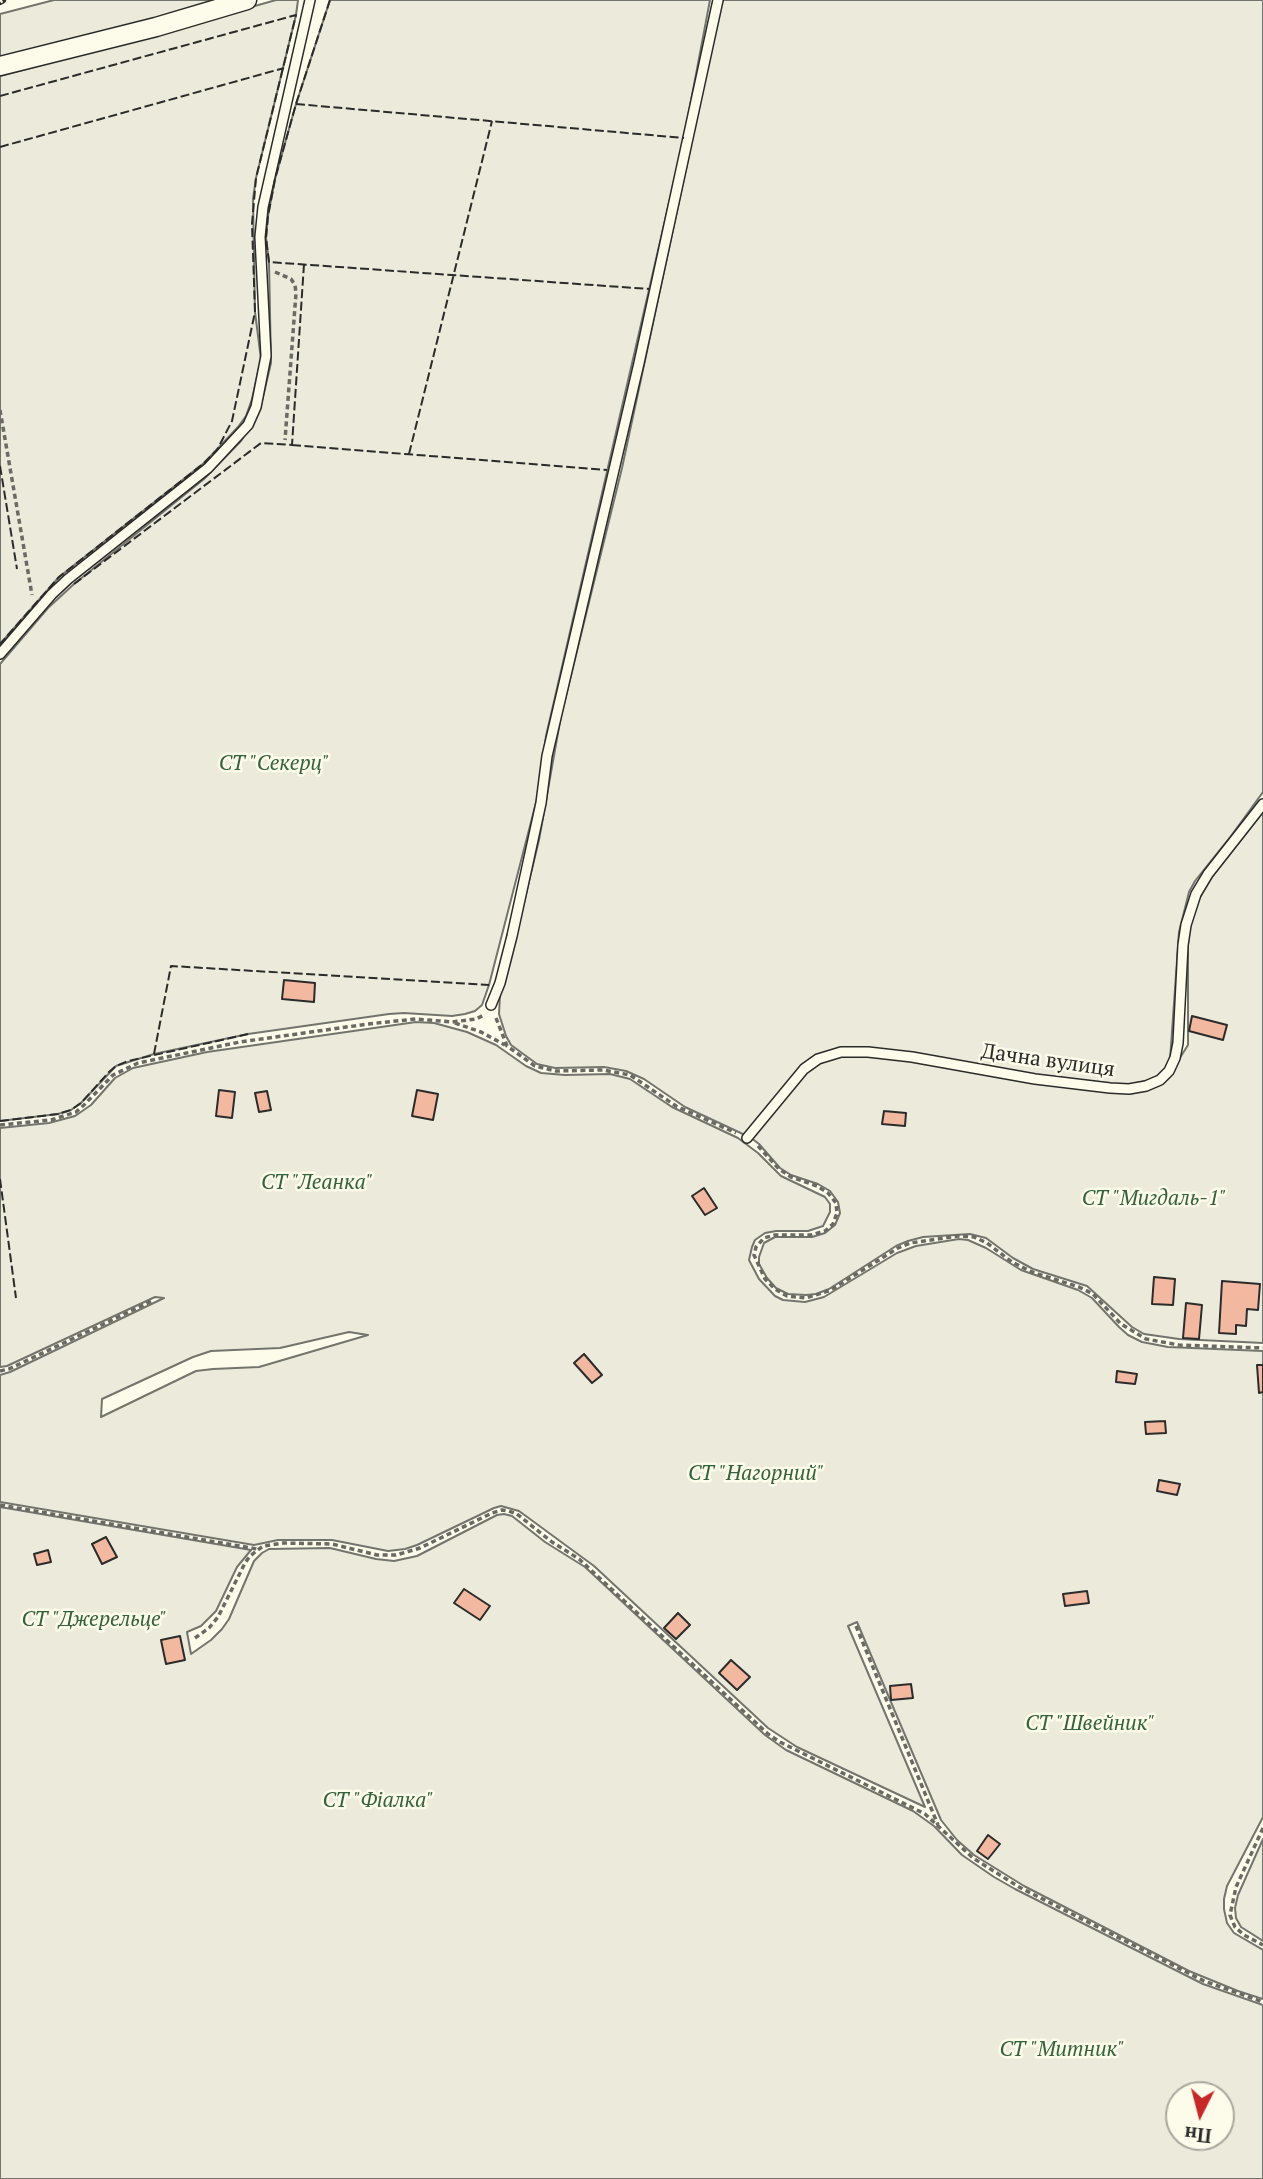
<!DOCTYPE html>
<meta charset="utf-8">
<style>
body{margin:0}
#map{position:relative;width:1263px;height:2179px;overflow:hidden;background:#fdfbea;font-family:"PT Serif",serif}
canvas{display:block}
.north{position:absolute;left:1165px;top:2081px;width:70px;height:70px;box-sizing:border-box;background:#fdfbea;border:2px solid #a9a89e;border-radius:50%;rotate:186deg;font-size:19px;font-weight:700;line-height:28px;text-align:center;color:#2b2b2b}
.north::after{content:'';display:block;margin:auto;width:24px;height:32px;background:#c62828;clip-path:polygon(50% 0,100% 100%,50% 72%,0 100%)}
</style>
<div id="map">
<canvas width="1263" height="2179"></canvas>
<div class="north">Пн</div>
</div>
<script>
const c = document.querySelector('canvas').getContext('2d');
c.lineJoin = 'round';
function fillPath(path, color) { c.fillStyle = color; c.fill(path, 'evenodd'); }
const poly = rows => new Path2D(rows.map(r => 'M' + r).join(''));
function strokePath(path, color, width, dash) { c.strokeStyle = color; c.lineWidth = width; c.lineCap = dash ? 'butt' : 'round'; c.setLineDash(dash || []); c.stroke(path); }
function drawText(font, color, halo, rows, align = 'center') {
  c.font = font + ' "PT Serif",serif'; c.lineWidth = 5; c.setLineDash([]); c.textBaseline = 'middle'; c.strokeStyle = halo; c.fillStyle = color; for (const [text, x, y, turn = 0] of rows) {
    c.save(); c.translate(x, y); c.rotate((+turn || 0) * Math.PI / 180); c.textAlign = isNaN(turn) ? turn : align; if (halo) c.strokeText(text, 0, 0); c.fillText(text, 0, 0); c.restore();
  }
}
const green = poly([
 [54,0,224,0,0,60,0,14,54,0],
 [276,0,298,0,296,15,256,178,253,199,255,312,261,359,252,399,246,416,238,427,204,463,59,577,0,644,0,76,113,46,276,0],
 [330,0,710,0,684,138,546,736,539,791,489,985,482,1005,475,1011,465,1014,452,1016,404,1013,389,1014,248,1034,154,1054,116,1066,81,1103,71,1110,58,1114,0,1121,0,664,48,608,74,584,204,479,241,441,253,423,261,405,271,363,269,262,266,238,268,216,275,179,296,104,330,0],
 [722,0,1263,0,1263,792,1231,836,1195,881,1189,892,1179,932,1170,1060,1165,1071,1158,1078,1129,1085,1112,1085,1034,1075,869,1048,803,1065,745,1135,685,1107,644,1079,626,1071,604,1067,555,1068,537,1064,511,1045,506,1036,499,1014,500,995,516,935,539,840,561,716,622,468,722,0],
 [1263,812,1263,1343,1179,1339,1144,1334,1132,1327,1087,1286,1033,1269,1013,1258,986,1238,970,1234,923,1237,908,1241,896,1246,829,1289,816,1294,806,1295,788,1294,776,1288,767,1278,759,1264,759,1257,764,1243,775,1237,812,1237,825,1233,835,1225,840,1213,838,1202,830,1191,818,1184,791,1175,780,1168,759,1144,750,1137,806,1071,819,1061,841,1054,868,1054,1127,1092,1171,1072,1188,1045,1188,945,1189,929,1198,901,1212,877,1263,812],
 [416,1022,434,1023,467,1032,496,1045,526,1066,541,1073,565,1075,610,1074,630,1079,672,1107,738,1138,758,1153,781,1176,825,1197,830,1204,830,1212,823,1226,808,1231,776,1231,765,1233,755,1240,752,1247,749,1260,759,1279,775,1296,783,1300,805,1302,824,1297,897,1253,916,1246,959,1239,968,1240,986,1248,1021,1270,1078,1290,1092,1298,1119,1327,1128,1335,1142,1342,1168,1347,1263,1351,1263,1817,1227,1886,1224,1899,1224,1909,1227,1923,1234,1933,1263,1950,1263,1999,1238,1991,1189,1971,1024,1886,974,1855,957,1840,941,1820,857,1622,848,1626,925,1807,797,1747,768,1728,594,1566,519,1511,501,1506,494,1508,417,1545,405,1549,388,1551,332,1540,278,1540,254,1545,0,1502,0,1375,10,1372,164,1298,155,1297,7,1366,0,1367,0,1128,49,1123,75,1116,91,1105,115,1078,133,1068,207,1052,416,1022],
 [349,1332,368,1335,259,1367,213,1369,196,1371,101,1417,102,1399,193,1357,211,1351,280,1348,349,1332],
 [0,1507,251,1550,237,1567,216,1611,201,1626,187,1632,191,1654,211,1640,222,1629,229,1619,254,1561,262,1553,269,1549,330,1548,376,1559,394,1561,417,1556,497,1515,504,1514,512,1516,545,1542,585,1567,765,1735,786,1750,913,1811,934,1826,962,1855,994,1877,1015,1889,1203,1984,1263,2005,1263,2179,0,2179,0,1507],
 [1179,2095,1221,2095,1221,2137,1179,2137,1179,2095],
 [1263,1839,1263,1941,1241,1927,1236,1918,1235,1908,1238,1895,1263,1839]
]);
const building = poly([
 [284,980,315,983,314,1002,282,999,284,980],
 [1192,1016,1227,1025,1223,1040,1189,1031,1192,1016],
 [219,1090,235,1092,232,1118,216,1116,219,1090],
 [417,1090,438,1094,433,1120,412,1116,417,1090],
 [267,1091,271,1110,259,1112,255,1093,267,1091],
 [884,1111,906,1113,905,1126,882,1124,884,1111],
 [704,1188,717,1208,705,1215,692,1196,704,1188],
 [1154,1277,1175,1279,1173,1305,1152,1304,1154,1277],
 [1222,1281,1260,1284,1258,1310,1247,1309,1246,1326,1236,1325,1236,1334,1219,1333,1222,1281],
 [1186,1303,1202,1305,1199,1339,1183,1338,1186,1303],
 [584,1354,602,1375,592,1383,574,1363,584,1354],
 [1257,1365,1263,1365,1263,1392,1259,1393,1257,1365],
 [1117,1371,1137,1374,1135,1384,1116,1382,1117,1371],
 [1165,1421,1166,1433,1146,1434,1145,1422,1165,1421],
 [1159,1480,1180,1484,1177,1495,1157,1491,1159,1480],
 [106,1537,117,1557,102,1564,92,1544,106,1537],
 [48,1550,51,1562,37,1565,34,1554,48,1550],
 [464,1589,490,1606,480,1620,454,1603,464,1589],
 [1087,1591,1089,1603,1065,1606,1063,1594,1087,1591],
 [678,1613,690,1625,676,1639,664,1628,678,1613],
 [180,1636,185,1660,166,1664,161,1640,180,1636],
 [731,1660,750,1677,737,1690,719,1673,731,1660],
 [911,1684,913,1698,891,1700,890,1686,911,1684],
 [988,1835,1000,1844,988,1859,977,1851,988,1835]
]);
const path = poly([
 [275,272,291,279,295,285,296,293,285,440],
 [0,410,32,595],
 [496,1018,507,1046,535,1066,556,1071,603,1070,630,1075,676,1106,736,1133],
 [455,1023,481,1032,505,1045],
 [0,1125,51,1120,76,1112,84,1105,113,1075,138,1063,240,1042,368,1024,416,1019,452,1022,476,1019,484,1015],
 [758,1146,779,1169,791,1177,817,1186,828,1193,836,1203,837,1213,833,1224,825,1231,811,1235,775,1235,764,1238,756,1247,754,1255,765,1279,775,1289,787,1296,806,1298,831,1290,898,1248,910,1243,958,1236,974,1237,987,1243,1012,1262,1032,1272,1079,1287,1093,1294,1121,1324,1146,1339,1179,1345,1263,1348],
 [0,1371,9,1369,154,1300],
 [0,1505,257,1549],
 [856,1626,938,1825],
 [195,1638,209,1628,218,1617,245,1563,250,1556,263,1546,283,1543,332,1544,377,1555,396,1555,420,1548,492,1513,502,1510,509,1511,517,1514,552,1542,579,1559,768,1734,780,1742,925,1814,973,1858,1019,1887,1204,1981,1263,2002],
 [1263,1828,1236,1887,1230,1915,1235,1927,1244,1935,1263,1945]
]);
const service = poly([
 [0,654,52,594,68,579,208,468,248,425,256,407,266,356,260,237,263,207,310,0],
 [491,1005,500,983,512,936,541,803,547,756,639,363,718,0],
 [747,1138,804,1069,818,1059,841,1052,868,1052,912,1057,1035,1079,1110,1088,1129,1089,1146,1086,1160,1080,1169,1071,1175,1058,1178,1043,1183,945,1186,925,1196,894,1208,874,1263,804]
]);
const minor = poly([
 [0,66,156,27,247,0]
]);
const rail = poly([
 [0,1,2,0]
]);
const fence = poly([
 [330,0,296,104,275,179,268,216,266,238,269,262,649,289],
 [0,96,296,15,256,178,252,224,255,312,232,421,217,450,204,463,59,577,0,644],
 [296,104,684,138],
 [0,147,284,68],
 [292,445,607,470],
 [409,454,492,121],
 [0,466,17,569],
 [74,584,261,443,292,445,304,264],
 [154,1054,171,966,489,985],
 [0,1121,58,1114,71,1110,81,1103,109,1072,116,1066,128,1061,248,1034],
 [0,1179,16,1298]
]);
const parkNames = [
 ["СТ \"Секерц\"",274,764],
 ["СТ \"Леанка\"",317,1183],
 ["СТ \"Мигдаль-1\"",1154,1199],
 ["СТ \"Нагорний\"",756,1474],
 ["СТ \"Джерельце\"",94,1620],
 ["СТ \"Швейник\"",1090,1724],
 ["СТ \"Фіалка\"",378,1801],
 ["СТ \"Митник\"",1062,2050]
];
const streetNames = [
 ["Дачна вулиця",1048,1061,8]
];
fillPath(green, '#ecebdb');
strokePath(green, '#74746e', 2);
fillPath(building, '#f2b8a0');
strokePath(building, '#2b2b2b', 2);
strokePath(service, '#2b2b2b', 12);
strokePath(minor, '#2b2b2b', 21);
strokePath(path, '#6a6964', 3.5, [5, 3.5]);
strokePath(service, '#fdfbea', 9);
strokePath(minor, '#fdfbea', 18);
strokePath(rail, '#2b2b2b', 8);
strokePath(rail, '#fdfbea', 5, [16]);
strokePath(fence, '#2b2b2b', 2, [9, 3.5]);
drawText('italic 21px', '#34623c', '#fdfbea', parkNames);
drawText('21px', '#2b2b2b', '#fdfbea', streetNames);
</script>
